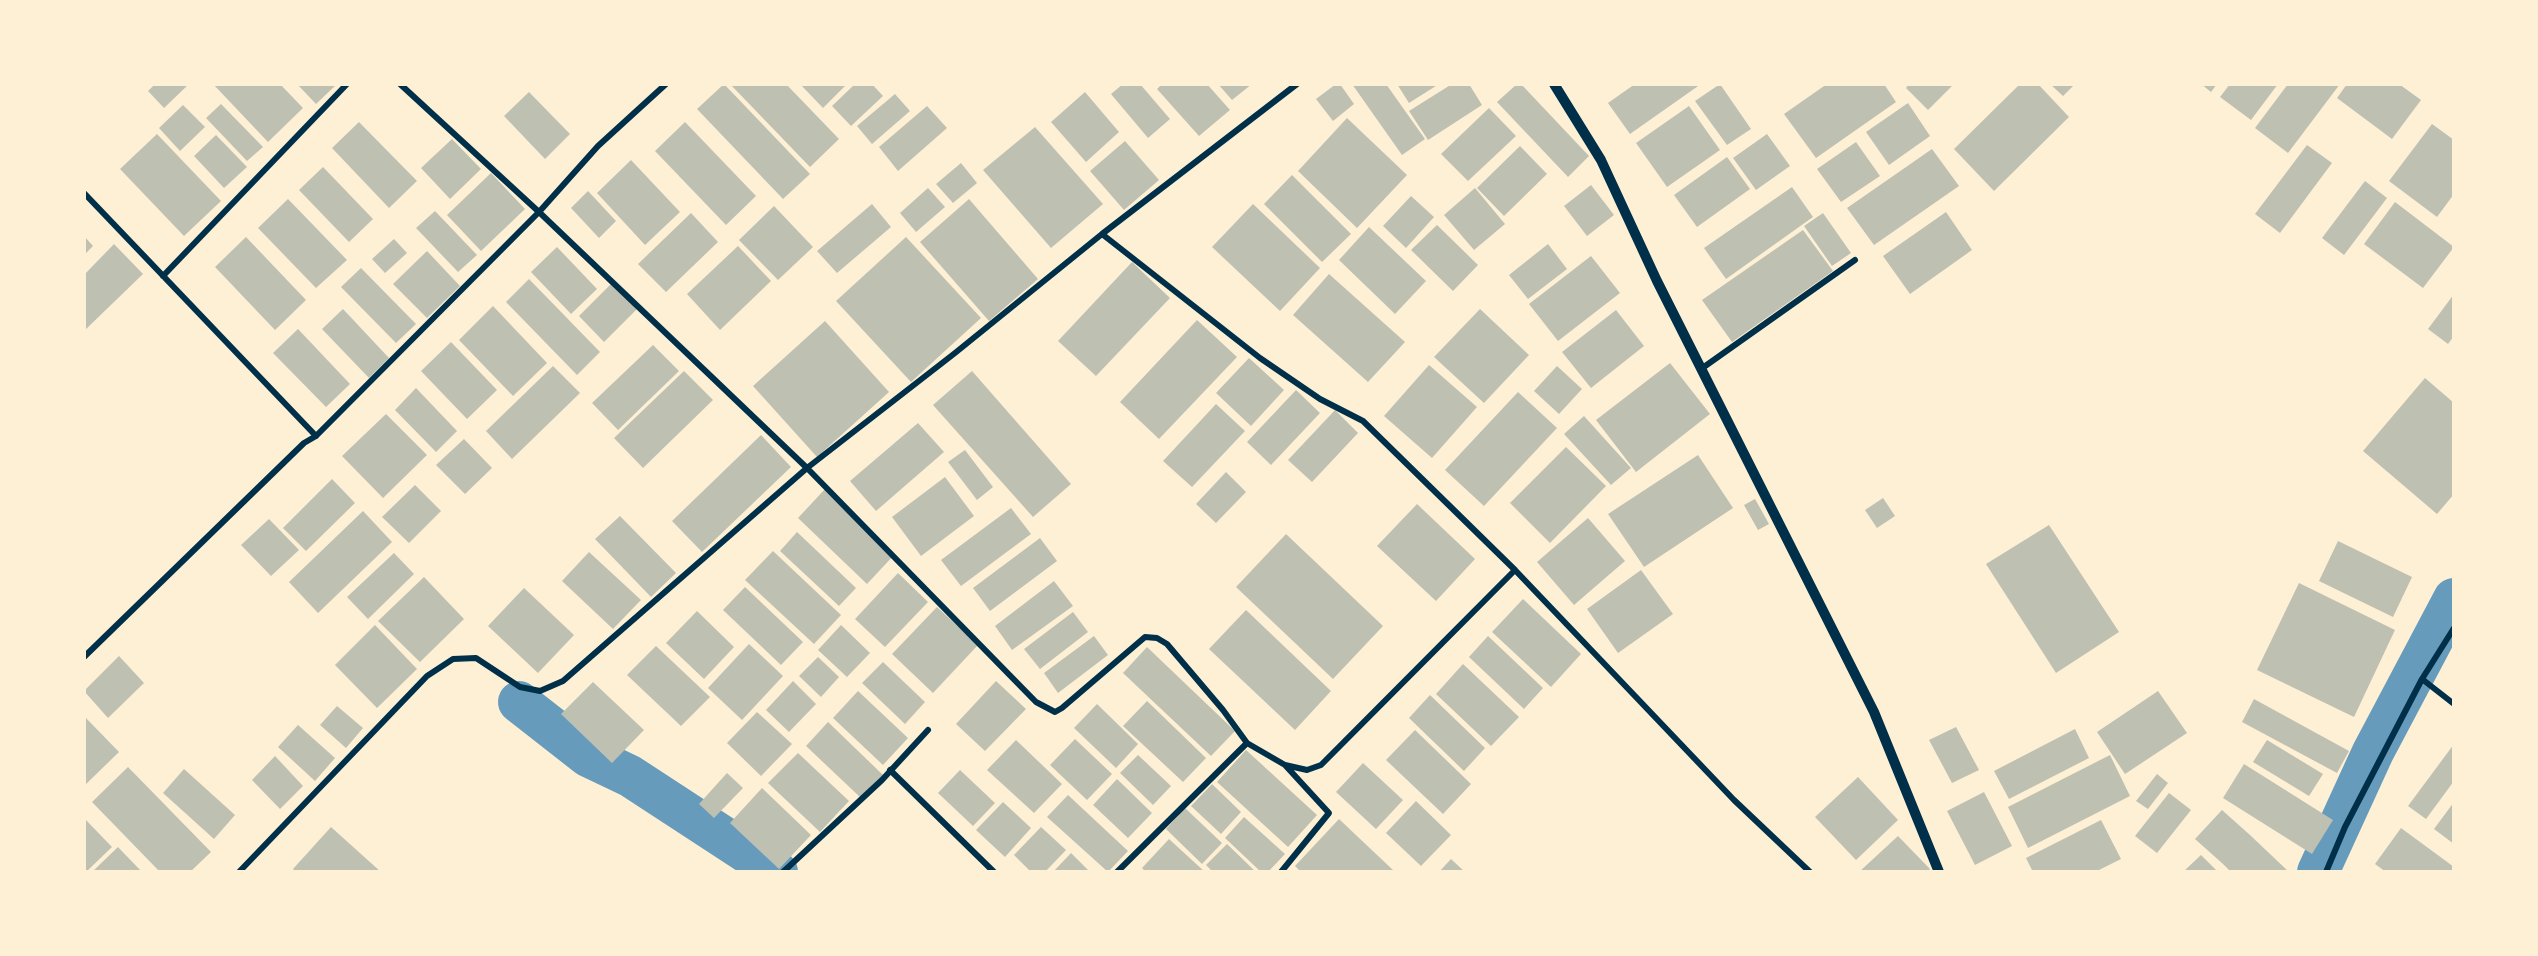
<!DOCTYPE html>
<style>
body{margin:0}
#map{position:relative;width:2538px;height:956px;overflow:hidden;background:#fdf0d5;font-family:"PT Sans Narrow",sans-serif}
canvas{display:block}
.frame{position:absolute;inset:0;border:86px solid #fdf0d5;pointer-events:none}
</style>
<div id="map">
<canvas width="2538" height="956"></canvas>
<div class="frame"></div>
</div>
<script>
const c = document.querySelector('canvas').getContext('2d');
c.lineJoin = 'round';
const poly = rows => new Path2D(rows.map(r => 'M' + r).join(''));
function strokePath(path, color, width, dash) { c.strokeStyle = color; c.lineWidth = width; c.lineCap = dash ? 'butt' : 'round'; c.setLineDash(dash || []); c.stroke(path); }
function fillPath(path, color) { c.fillStyle = color; c.fill(path, 'evenodd'); }
const canal = poly([
 [519,702,588,756,630,776,777,872],
 [2318,872,2373,752,2454,599]
]);
const building = poly([
 [155,84,189,84,164,108,148,91],
 [213,84,280,84,303,108,268,142],
 [297,84,337,84,316,104],
 [724,84,810,174,783,199,697,109],
 [730,84,786,84,839,139,810,167],
 [800,84,847,84,823,108],
 [855,84,872,84,883,96,851,126,832,106],
 [1123,84,1140,84,1170,119,1148,138,1111,94],
 [1162,84,1207,84,1230,110,1199,136,1157,89],
 [1218,84,1252,84,1232,100],
 [1336,84,1340,84,1354,104,1333,121,1316,99],
 [1352,84,1386,84,1425,139,1402,155],
 [1397,84,1439,84,1409,103],
 [1452,84,1469,84,1482,105,1428,140,1409,111],
 [1517,84,1521,84,1589,156,1568,177,1497,102],
 [1635,84,1701,84,1630,134,1608,103],
 [1720,84,1751,129,1727,145,1695,101],
 [1827,84,1884,84,1896,102,1816,158,1784,114],
 [1909,84,1954,84,1928,110,1906,88],
 [2020,84,2038,84,2069,117,1994,191,1954,149],
 [2050,84,2075,84,2063,96],
 [2201,84,2217,84,2211,92],
 [2230,84,2278,84,2251,120,2220,97],
 [2288,84,2340,84,2288,153,2255,128],
 [2347,84,2399,84,2421,100,2392,139,2337,98],
 [529,92,570,134,545,159,504,116],
 [1085,92,1119,132,1086,162,1051,122],
 [895,94,910,111,872,144,857,126],
 [1908,103,1930,136,1889,165,1866,132],
 [221,104,263,147,247,161,206,118],
 [183,105,205,127,180,151,159,128],
 [927,106,947,128,898,171,879,147],
 [1689,106,1720,150,1667,187,1636,143],
 [1489,108,1516,136,1468,181,1441,154],
 [1347,118,1407,175,1357,228,1298,171],
 [359,122,417,181,389,208,332,148],
 [685,122,756,196,726,225,655,151],
 [2432,124,2454,140,2454,194,2437,217,2389,181],
 [1035,127,1103,204,1051,248,983,170],
 [157,134,221,201,184,236,120,169],
 [1767,134,1790,166,1756,190,1733,158],
 [216,135,247,167,224,188,194,156],
 [452,139,481,169,450,199,421,168],
 [1125,141,1159,180,1124,210,1090,171],
 [1856,142,1880,176,1841,202,1817,169],
 [2307,145,2332,163,2280,233,2255,214],
 [1520,146,1547,174,1504,216,1477,188],
 [1932,149,1959,186,1874,245,1847,208],
 [1727,157,1750,189,1697,227,1674,195],
 [631,160,680,212,645,245,597,193],
 [961,163,977,183,953,203,936,184],
 [323,167,373,219,349,242,299,190],
 [491,173,525,209,481,251,447,215],
 [1292,175,1351,234,1322,262,1264,204],
 [2365,181,2387,198,2344,255,2322,238],
 [1591,185,1614,215,1587,236,1564,206],
 [1792,187,1813,217,1726,279,1704,248],
 [928,188,945,207,916,232,900,213],
 [1475,188,1505,224,1474,250,1444,215],
 [588,191,616,221,599,238,571,208],
 [1411,196,1434,217,1406,248,1383,226],
 [288,199,347,260,316,288,258,228],
 [969,199,1038,279,989,321,920,242],
 [2395,202,2454,247,2423,288,2364,244],
 [872,204,891,227,837,273,817,251],
 [1253,204,1320,268,1280,311,1212,247],
 [774,206,813,247,778,280,739,240],
 [435,211,477,255,458,272,416,228],
 [1946,212,1972,250,1910,294,1883,256],
 [691,213,718,242,666,292,638,264],
 [1823,213,1851,253,1832,266,1804,226],
 [1437,225,1478,265,1453,291,1411,250],
 [1369,227,1426,281,1395,314,1339,260],
 [1803,230,1833,271,1732,342,1702,300],
 [84,236,93,246,84,255],
 [246,237,306,300,275,330,215,267],
 [906,237,981,318,911,382,836,301],
 [394,239,407,253,385,273,372,259],
 [114,244,143,274,84,331,84,275],
 [1548,244,1567,269,1528,299,1509,275],
 [738,246,771,281,720,330,687,294],
 [557,247,597,289,571,314,531,272],
 [427,251,460,286,427,318,393,284],
 [1591,256,1620,293,1558,341,1529,304],
 [1132,262,1170,298,1096,376,1058,341],
 [361,268,416,324,396,343,341,287],
 [1329,274,1405,342,1368,382,1293,315],
 [529,279,600,352,577,375,506,302],
 [612,283,637,309,604,342,579,316],
 [2454,294,2454,336,2448,344,2428,329],
 [493,306,547,363,513,396,459,340],
 [343,309,389,358,369,378,322,329],
 [1480,309,1529,355,1484,403,1434,357],
 [1616,310,1644,346,1591,388,1562,352],
 [1197,320,1237,357,1159,439,1120,402],
 [825,321,889,392,817,457,753,386],
 [298,329,350,384,326,407,273,353],
 [451,342,497,390,467,419,421,371],
 [653,345,679,371,618,430,592,403],
 [1249,358,1284,390,1251,426,1216,393],
 [1670,363,1710,414,1636,472,1596,420],
 [1429,365,1477,407,1432,458,1384,416],
 [553,366,580,393,512,459,486,431],
 [1557,366,1582,389,1559,414,1534,391],
 [684,371,713,400,643,468,614,438],
 [972,371,1071,484,1033,517,933,405],
 [2425,378,2454,403,2454,494,2437,514,2363,451],
 [416,388,457,431,436,452,395,410],
 [1296,390,1320,413,1271,465,1247,442],
 [1518,392,1557,428,1484,506,1445,470],
 [1216,404,1245,431,1192,487,1163,461],
 [1335,410,1358,433,1312,482,1288,460],
 [386,414,427,455,383,498,342,456],
 [1584,416,1631,468,1611,485,1564,434],
 [918,423,944,452,876,511,850,481],
 [761,435,791,467,702,552,672,521],
 [464,439,492,468,465,494,436,465],
 [1566,447,1606,486,1550,543,1510,503],
 [965,450,993,487,977,500,948,462],
 [1698,455,1733,508,1644,567,1608,514],
 [1226,472,1246,492,1216,523,1196,504],
 [945,477,974,516,921,556,892,517],
 [332,479,355,503,306,551,283,528],
 [415,485,441,511,409,543,382,517],
 [825,489,894,555,867,584,798,518],
 [1883,498,1895,516,1877,528,1865,510],
 [1755,499,1769,524,1758,530,1744,505],
 [1417,504,1475,559,1436,601,1377,546],
 [1011,508,1031,534,961,586,941,560],
 [363,511,392,542,318,613,289,582],
 [620,516,676,573,651,597,595,539],
 [1588,518,1625,561,1574,605,1537,562],
 [269,519,299,550,271,576,241,545],
 [2049,525,2119,632,2056,673,1986,564],
 [797,532,856,588,839,606,780,551],
 [1286,534,1383,626,1333,679,1236,587],
 [1040,538,1057,561,990,611,973,588],
 [2338,541,2412,577,2393,617,2319,581],
 [773,551,841,615,814,644,745,580],
 [589,552,641,600,613,629,562,581],
 [394,553,414,574,368,619,347,597],
 [1641,570,1673,614,1618,653,1587,609],
 [898,573,928,602,885,647,855,619],
 [424,577,464,619,420,662,378,621],
 [1054,581,1073,606,1012,650,995,626],
 [2299,583,2395,630,2354,717,2257,670],
 [745,587,803,642,781,665,723,610],
 [524,588,574,635,538,673,488,626],
 [1523,599,1581,654,1551,687,1492,632],
 [937,607,978,645,933,693,892,654],
 [1246,610,1331,691,1295,730,1209,649],
 [697,611,734,647,704,679,666,643],
 [1073,612,1088,632,1040,669,1024,649],
 [375,625,417,669,377,708,335,665],
 [841,625,870,653,847,677,818,650],
 [1094,636,1108,655,1058,693,1044,673],
 [1488,636,1543,688,1524,709,1469,657],
 [749,644,783,676,742,720,708,688],
 [656,646,710,697,681,726,627,675],
 [1147,647,1235,731,1211,756,1123,673],
 [119,656,144,683,108,718,84,691],
 [818,657,839,677,821,697,799,676],
 [883,662,925,702,905,724,862,683],
 [1463,664,1519,717,1491,746,1436,694],
 [793,681,816,704,789,732,766,710],
 [996,681,1026,709,985,751,956,724],
 [593,682,644,730,612,763,561,714],
 [858,691,908,738,883,765,833,718],
 [2158,691,2187,733,2125,774,2097,732],
 [1430,695,1485,748,1464,771,1409,718],
 [2254,699,2349,751,2337,773,2242,722],
 [1147,701,1206,758,1183,782,1123,726],
 [1097,704,1138,744,1116,768,1074,728],
 [337,706,363,728,346,748,320,725],
 [757,712,792,744,761,776,727,743],
 [84,716,119,752,84,786],
 [828,722,883,775,861,798,806,746],
 [298,725,335,758,315,781,278,747],
 [1956,727,1979,770,1952,783,1929,740],
 [2075,729,2089,758,2009,799,1994,771],
 [1415,730,1471,784,1443,814,1386,760],
 [1075,739,1112,774,1087,800,1050,765],
 [1016,740,1062,784,1034,813,987,770],
 [2267,740,2323,774,2309,796,2253,762],
 [2454,744,2454,781,2426,819,2408,806],
 [1246,750,1317,815,1288,847,1217,782],
 [798,753,849,801,820,832,768,783],
 [1138,755,1171,786,1153,805,1120,773],
 [2110,755,2130,796,2028,848,2008,807],
 [275,756,303,786,280,809,252,780],
 [1363,763,1403,800,1376,829,1336,792],
 [2244,764,2333,820,2312,854,2223,798],
 [128,767,211,852,190,872,160,872,92,802],
 [184,769,235,815,214,839,163,793],
 [960,770,995,803,973,826,938,793],
 [727,773,743,788,714,818,699,804],
 [2157,774,2168,783,2148,809,2136,801],
 [1858,777,1898,820,1856,860,1815,817],
 [1117,779,1152,813,1128,838,1093,805],
 [1212,784,1241,812,1221,834,1191,806],
 [762,788,811,835,779,869,730,823],
 [1984,792,2012,846,1975,865,1947,811],
 [2169,793,2191,810,2157,853,2135,836],
 [1068,795,1128,851,1108,872,1047,817],
 [1416,801,1451,835,1421,866,1386,833],
 [1003,802,1031,828,1005,857,976,830],
 [2454,802,2454,844,2434,829],
 [1185,808,1222,843,1202,864,1166,829],
 [2222,810,2250,835,2289,872,2231,872,2223,864,2195,839],
 [1244,817,1285,854,1268,872,1261,872,1225,838],
 [84,818,112,847,86,872,84,872],
 [1339,819,1393,870,1392,872,1301,872,1295,866],
 [2101,820,2121,859,2095,872,2033,872,2026,858],
 [331,827,381,872,296,872,293,869],
 [1041,827,1066,850,1045,872,1031,872,1014,855],
 [2401,828,2454,867,2454,872,2386,872,2375,864],
 [1898,836,1930,869,1927,872,1859,872],
 [1169,839,1205,872,1146,872,1142,868],
 [1227,844,1256,872,1213,872,1206,865],
 [118,847,142,872,92,872],
 [1071,853,1090,872,1053,872],
 [2201,855,2218,872,2183,872],
 [1451,859,1465,872,1439,872]
]);
const minor = poly([
 [400,84,539,212,807,468,1036,702,1055,712,1062,708,1145,637,1157,638,1167,644,1223,710,1247,743],
 [84,193,316,436],
 [1102,234,1260,358,1320,399,1363,421,1515,570,1734,800,1810,872],
 [163,276,347,84],
 [1701,369,1855,260],
 [84,657,304,443,316,436,539,212,598,146,666,84],
 [2422,679,2454,704],
 [890,770,994,872],
 [239,872,427,676,453,659,476,658,520,687,540,691,563,681,807,468,955,353,1102,234,1297,84],
 [783,872,882,780,928,730],
 [1117,872,1247,743,1285,765,1307,770,1321,765,1515,570],
 [1281,872,1329,813,1285,765],
 [2326,872,2345,827,2422,679,2454,628]
]);
const tertiary = poly([
 [1554,84,1601,160,1657,281,1874,712,1939,872]
]);
strokePath(canal, '#669bbc', 42);
fillPath(building, '#bec0b2');
strokePath(minor, '#003049', 6);
strokePath(tertiary, '#003049', 10);
</script>
